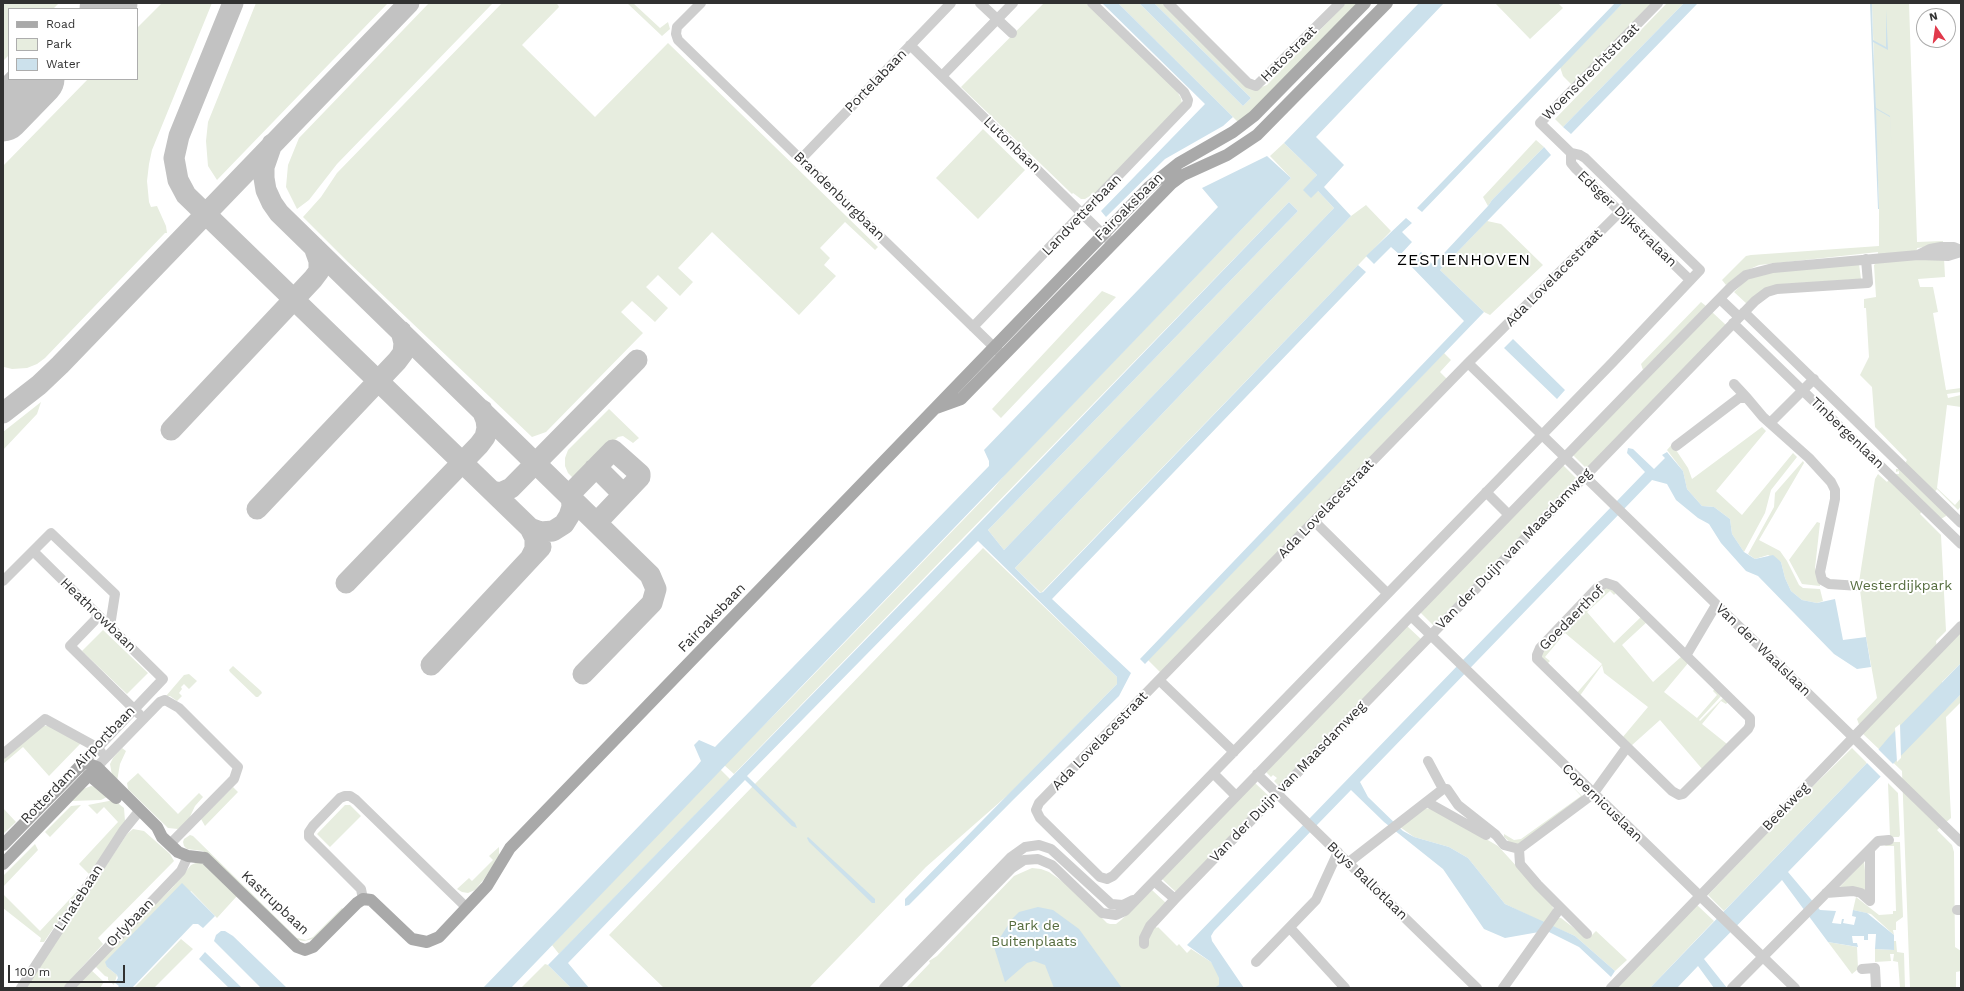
<!DOCTYPE html>
<style>
body{margin:0}
#map{position:relative;width:1964px;height:991px;overflow:hidden;background:#fff;font-family:"Work Sans",sans-serif}
canvas{display:block}
.frame{position:absolute;inset:0;border:4px solid #313131;pointer-events:none}
.legend{position:absolute;left:8px;top:8px;width:130px;height:72px;box-sizing:border-box;background:#fff;border:1px solid #adadad;margin:0;padding:5px 7px;list-style:none;font-size:12px;color:#313131}
.legend li{display:flex;align-items:center;gap:8px;height:20px}
.legend b{width:20px;border:1px solid #adadad}
.north{position:absolute;left:1916px;top:8px;width:40px;height:40px;box-sizing:border-box;background:#fff;border:1px solid #adadad;border-radius:50%;rotate:347deg;font-size:11px;font-weight:700;line-height:16px;text-align:center;color:#313131}
.north::after{content:'';display:block;margin:auto;width:14px;height:18px;background:#e1394b;clip-path:polygon(50% 0,100% 100%,50% 72%,0 100%)}
.scale{position:absolute;left:8px;top:965px;width:117px;height:18px;box-sizing:border-box;border:2px solid #313131;border-top:0;padding-left:5px;font-size:12px;line-height:14px;white-space:nowrap;color:#313131;-webkit-text-stroke:3px #fff;paint-order:stroke}
</style>
<div id="map">
<canvas width="1964" height="991"></canvas>
<div class="frame"></div>
<ul class="legend">
<li><b style="height:5px;background:#a9a9a9"></b>Road</li>
<li><b style="height:11px;background:#e7eddf"></b>Park</li>
<li><b style="height:11px;background:#cce1ec"></b>Water</li>
</ul>
<div class="north">N</div>
<div class="scale">100 m</div>
</div>
<script>
const c = document.querySelector('canvas').getContext('2d');
c.lineJoin = 'round';
function fillPath(path, color) { c.fillStyle = color; c.fill(path, 'evenodd'); }
const poly = rows => new Path2D(rows.map(r => 'M' + r).join(''));
function strokePath(path, color, width, dash) { c.strokeStyle = color; c.lineWidth = width; c.lineCap = dash ? 'butt' : 'round'; c.setLineDash(dash || []); c.stroke(path); }
function drawText(font, color, halo, rows, align = 'center') {
  c.font = font + ' "Work Sans",sans-serif'; c.lineWidth = 4; c.setLineDash([]); c.textBaseline = 'middle'; c.strokeStyle = halo; c.fillStyle = color; for (const [text, x, y, turn = 0] of rows) {
    c.save(); c.translate(x, y); c.rotate((+turn || 0) * Math.PI / 180); c.textAlign = isNaN(turn) ? turn : align; if (halo) c.strokeText(text, 0, 0); c.fillText(text, 0, 0); c.restore();
  }
}
const green = poly([
 [3,3,59,3,53,9,9,9,9,55,3,61],
 [162,3,212,3,152,150,149,164,147,181,149,202,151,207,157,206,166,226,167,233,165,233,45,358,37,364,27,368,12,369,4,367,3,166,88,79,137,79,137,28],
 [256,3,388,3,217,180,208,166,206,141,208,122],
 [429,3,493,3,337,164,309,200,297,209,286,187,288,165,299,138],
 [502,3,556,3,558,5,559,7,522,45,595,117,668,43,878,247,875,250,845,222,820,248,830,258,824,265,836,276,799,315,712,232,678,268,693,282,680,296,658,275,646,287,668,308,655,322,632,301,621,312,643,333,546,432,532,437,348,262,303,217,321,197,337,173],
 [627,3,633,3,660,28,668,22,670,29,662,36],
 [1044,3,1086,3,1176,90,1181,98,1182,104,1095,195,1093,194,1085,199,1081,199,1073,193,1072,194,961,87],
 [1118,3,1139,3,1243,106,1251,98,1154,3,1163,3,1247,86,1256,89,1267,85,1346,3,1359,3,1240,124],
 [1495,3,1558,3,1563,8,1530,39],
 [1623,3,1654,3,1574,87,1563,76,1560,67],
 [1667,3,1684,3,1563,127,1555,119],
 [1872,3,1909,3,1917,242,1943,241,1943,245,1917,248,1916,259,1944,258,1945,277,1918,279,1920,287,1933,287,1938,312,1933,313,1946,390,1961,388,1961,392,1947,394,1948,398,1961,395,1961,407,1947,405,1937,488,1955,505,1961,498,1961,506,1958,510,1937,489,1931,497,1946,515,1946,516,1941,519,1926,506,1920,514,1941,535,1946,631,1936,641,1938,654,1961,631,1961,663,1942,682,1946,709,1961,694,1961,702,1946,717,1951,818,1937,830,1952,845,1954,852,1955,947,1961,951,1961,971,1956,972,1956,988,1910,988,1902,771,1862,733,1857,719,1877,698,1866,637,1859,582,1875,479,1878,474,1887,482,1893,474,1899,474,1899,471,1896,472,1896,469,1902,469,1907,460,1875,427,1872,387,1860,375,1869,357,1866,308,1867,308,1864,308,1864,299,1876,297,1874,265,1877,262,1878,252,1759,265,1741,273,1726,285,1722,280,1746,256,1751,255,1879,246,1879,209],
 [983,129,1025,170,978,219,936,178],
 [1536,140,1544,147,1492,200,1488,206,1483,197],
 [1284,143,1317,175,1304,191,1318,191,1334,208,1004,550,988,530,1298,211,1289,202,734,774,724,765,791,698,993,489,1007,472,1291,178,1270,156],
 [1366,205,1391,231,1041,593,1015,568,1351,216],
 [1487,221,1501,224,1543,265,1490,315,1484,312,1440,270],
 [1859,264,1861,279,1784,284,1747,304,1734,292,1746,280,1766,273],
 [1102,291,1116,297,1001,418,992,409],
 [1701,302,1706,306,1643,370,1641,364],
 [1712,312,1726,325,1587,469,1572,454],
 [1444,353,1451,360,1440,372,1447,379,1161,673,1148,660],
 [41,402,37,414,3,450,3,432],
 [609,409,639,438,633,443,623,436,618,437,576,481,568,473,565,466,565,458,568,450],
 [1762,427,1766,431,1716,491,1742,515,1793,453,1797,457,1771,490,1765,513,1744,552,1732,534,1730,519,1714,507,1702,506,1687,489,1683,471,1667,450,1674,442,1676,450,1688,468,1692,479],
 [1803,461,1804,463,1759,540,1780,551,1787,561,1799,585,1803,588,1820,589,1823,601,1817,603,1802,600,1791,591,1785,578,1781,562,1768,555,1755,559,1748,554,1774,507,1775,493],
 [1563,465,1577,479,1435,627,1420,612],
 [1817,522,1820,523,1815,568,1820,581,1820,586,1802,584,1789,560],
 [983,548,1117,677,1117,684,1009,794,926,867,809,988,664,988,609,935],
 [1607,585,1618,591,1614,595,1610,591,1587,612,1614,643,1642,616,1648,621,1622,645,1653,682,1682,656,1689,662,1664,692,1697,718,1717,695,1713,691,1716,687,1723,694,1699,720,1700,721,1725,696,1730,700,1726,704,1721,701,1702,724,1727,744,1703,770,1660,720,1631,746,1622,738,1648,707,1604,673,1602,665,1579,697,1576,694,1602,664,1565,633,1545,657,1550,661,1546,665,1540,654,1599,593,1601,594,1603,592,1601,591],
 [1407,626,1422,640,1280,787,1274,781,1277,778,1273,775,1271,777,1266,772],
 [103,630,148,673,127,694,82,651],
 [233,666,261,691,262,693,258,697,256,697,230,672,229,670],
 [189,674,197,681,189,689,184,684,181,687,182,689,179,693,182,696,177,701,170,696,166,696,184,675],
 [41,726,49,726,81,743,49,776,23,747,3,764,3,758],
 [122,748,126,751,120,764,117,781,112,775,110,764,113,758],
 [1852,748,1867,763,1724,911,1708,895,1794,805],
 [720,769,730,779,559,954,552,945],
 [138,773,178,814,199,793,203,797,195,806,188,821,178,829,168,828,128,789,127,783],
 [1567,781,1583,797,1518,844,1512,844,1504,837,1504,834,1514,840,1521,839,1581,796],
 [1255,783,1270,797,1177,893,1162,879],
 [1888,783,1898,793,1900,835,1899,837,1890,837],
 [91,786,96,787,109,796,101,800,71,801,83,789],
 [233,787,238,792,205,826,201,819],
 [114,800,124,808,125,821,90,875,79,864,118,822,104,807,97,814,88,805],
 [81,805,50,837,45,832,71,806],
 [345,805,350,805,361,816,330,847,317,834],
 [3,808,16,822,3,834],
 [1426,808,1438,811,1498,846,1552,905,1554,911,1547,924,1505,904,1468,858,1449,847,1414,837,1400,827],
 [133,829,144,831,170,854,174,861,98,938,103,944,63,988,25,988,127,834],
 [190,835,193,836,297,938,306,940,313,937,342,908,344,910,313,939,304,941,298,940,203,851,187,849,184,846,183,842,184,839],
 [1879,842,1900,842,1903,917,1896,922,1896,930,1893,930,1894,935,1871,914,1853,910,1856,897,1879,915,1893,914,1893,911,1896,911,1894,846,1886,846],
 [35,844,38,850,3,887,3,876],
 [499,847,499,857,484,879,475,890,468,893,462,892,457,889,469,878,472,881,493,860,489,856],
 [1864,861,1867,891,1838,889],
 [198,862,203,864,237,896,217,918,191,891,107,967,117,975,114,985,108,980,108,977,105,976,94,965,173,887,191,865],
 [1032,868,1041,869,1049,872,1073,889,1107,923,1110,924,1116,924,1121,920,1152,890,1166,903,1149,921,1157,928,1158,927,1177,946,1179,944,1187,953,1191,949,1211,962,1230,988,906,988,930,963,929,961,937,956,1014,876],
 [82,886,44,942,40,942,41,938,3,908,3,894,40,931],
 [1697,905,1714,921,1650,988,1616,988],
 [1558,918,1561,918,1588,939,1596,931,1627,960,1615,971,1575,936,1552,926],
 [181,939,193,949,154,988,134,988],
 [1894,941,1896,941,1897,952,1904,953,1905,988,1900,988,1898,962,1893,961,1894,954,1890,954,1891,961,1875,962,1875,949,1894,950],
 [1828,942,1857,947,1858,969,1852,974],
 [545,964,548,965,571,988,521,988],
 [90,969,104,982,100,988,74,988]
]);
const water = poly([
 [1102,3,1118,3,1233,117,1223,126,1165,159,1106,217,1101,211,1205,104],
 [1139,3,1154,3,1251,98,1243,106],
 [1419,3,1444,3,1316,137,1344,165,1324,187,1351,216,1015,568,1040,593,1043,592,1358,265,1366,272,1052,599,1131,673,1119,696,1014,799,909,905,905,906,905,899,1117,684,1117,677,978,541,747,776,795,823,797,828,792,826,745,780,568,963,589,988,571,988,548,965,966,537,1289,202,1298,211,988,530,1004,550,1334,208,1318,191,1311,198,1303,190,1317,175,1284,143],
 [1615,3,1623,3,1422,212,1417,208],
 [1684,3,1698,3,1571,134,1563,127],
 [1870,3,1872,3,1873,40,1886,47,1886,9,1888,50,1873,42,1876,108,1890,116,1892,157,1890,117,1876,109,1879,209,1878,209],
 [1544,147,1551,155,1440,270,1484,312,1145,664,1140,659,1464,321,1409,264,1421,252,1433,265,1488,206,1492,200],
 [1267,156,1291,178,511,988,483,988,696,767,701,761,694,745,699,740,715,747,989,466,989,461,984,450,1218,207,1202,188],
 [1406,218,1412,223,1402,232,1412,242,1400,255,1391,247,1374,264,1366,256],
 [1513,339,1565,390,1557,399,1504,348],
 [1628,448,1633,449,1654,469,1665,458,1662,455,1667,452,1683,471,1687,489,1702,506,1714,507,1730,519,1732,534,1744,552,1755,559,1773,555,1781,562,1785,578,1791,591,1802,600,1817,603,1835,599,1843,640,1866,637,1871,667,1857,669,1834,654,1758,576,1746,571,1721,543,1709,524,1698,518,1676,500,1667,484,1652,480,1360,782,1368,797,1403,831,1414,837,1449,847,1468,858,1505,904,1575,936,1615,971,1611,977,1579,947,1549,932,1539,932,1505,938,1484,929,1443,869,1384,822,1351,790,1214,931,1211,936,1212,941,1244,988,1214,988,1219,985,1219,978,1211,962,1187,945,1645,472,1627,453],
 [1961,663,1961,694,1788,872,1820,910,1836,911,1832,923,1841,924,1842,919,1844,919,1843,923,1854,925,1856,917,1852,916,1853,910,1867,913,1894,935,1894,950,1875,949,1876,934,1868,934,1868,940,1864,940,1864,936,1852,936,1853,943,1857,943,1858,947,1828,942,1782,880,1704,959,1727,988,1714,988,1698,966,1677,988,1650,988,1867,763,1889,737],
 [808,837,875,899,875,903,872,903,809,842,807,838],
 [182,883,215,916,203,928,198,924,193,924,132,988,117,988,119,986,115,983,118,978,117,975,107,967,105,962],
 [1038,907,1053,910,1079,929,1122,988,1054,988,1045,965,1034,961,1027,963,1005,982,994,947,1012,919,1019,912],
 [221,931,225,931,233,936,287,988,261,988,214,941,216,935],
 [205,952,242,988,229,988,199,959]
]);
const pier = poly([
 [1900,724,1901,758,1897,762,1895,728],
 [1877,748,1894,765,1882,778,1866,762]
]);
const taxiway = poly([
 [233,3,179,136,174,158,178,180,186,195,530,528,535,538,535,549,531,557],
 [272,144,264,167,264,178,266,190,272,203,279,213,650,575,656,589,652,603,583,674],
 [3,413,39,385,60,365,409,3],
 [171,430,313,279,319,271,319,261,314,247],
 [594,469,598,469,623,494],
 [492,491,500,493,511,488,637,360],
 [257,509,397,361,403,353,404,343,401,331],
 [530,528,541,532,553,531,564,524,569,516,572,507,571,493,613,450,640,474,640,477,600,519,598,523],
 [346,583,479,445,485,437,487,428,486,420,482,410],
 [431,665,541,547]
]);
const runway = poly([
 [106,9,111,3],
 [3,115,38,79]
]);
const minor = poly([
 [701,3,677,27,676,34,678,40,999,352],
 [980,3,1012,33],
 [1168,3,1248,83,1256,86,1340,3],
 [910,45,1113,244],
 [942,76,1013,3],
 [1571,153,1571,163,1576,169,1690,280],
 [801,159,951,3],
 [1630,202,1468,363,1039,803,1036,810,1040,818,1100,877,1107,879,1113,876,1612,363,1700,270,1630,202,1585,158,1580,155,1571,153,1540,123,1658,3],
 [1918,255,1930,249,1941,247,1954,247,1961,250],
 [1720,299,1739,317],
 [1744,312,1961,523],
 [1733,323,1961,544],
 [973,327,1187,104,1188,100,1184,92,1092,3],
 [1468,363,1961,842],
 [1734,384,1747,398],
 [1770,423,1814,379],
 [1676,446,1739,398,1747,398,1763,417,1809,458,1831,482,1835,490,1835,499,1820,572,1822,580,1829,584,1860,586],
 [1486,492,1509,515],
 [1314,521,1387,593],
 [33,551,163,679,84,762,89,775,160,702,165,700,179,708,238,767,234,779,170,844],
 [3,581,51,533,115,594,110,626],
 [1606,583,1615,586,1750,718,1750,725,1748,729,1683,794,1679,795,1672,791,1537,659,1537,655,1540,648,1597,588,1606,583],
 [99,616,70,646,139,714],
 [1411,616,1795,988],
 [1687,654,1716,605],
 [1159,680,1234,752],
 [3,754,45,719,98,748,101,752],
 [1428,761,1443,789],
 [1213,773,1236,796],
 [1257,774,1477,988],
 [1427,802,1486,835],
 [1519,849,1593,794,1627,747],
 [1349,862,1443,789,1447,789,1458,805,1496,835,1504,845,1519,849,1520,864,1538,885,1587,934],
 [1826,893,1853,891,1861,893,1870,901,1870,849],
 [363,899,361,889,309,837,309,832,313,826,340,798,345,796,350,796,356,800,467,908],
 [1175,899,1755,301,1767,292,1777,289,1868,283,1866,259],
 [1957,910,1961,910],
 [1290,928,1345,988],
 [1144,944,1144,938,1150,926,1175,899,1154,881],
 [1256,962,1316,900,1338,852],
 [1862,969,1875,968,1876,988],
 [21,988,123,831,140,810],
 [69,988,181,871,188,856],
 [884,988,1011,857,1025,847,1039,845,1051,849,1111,904,1123,905,1133,900],
 [894,988,1012,868,1024,860,1038,859,1052,865,1102,913,1116,915,1125,911,1634,386,1731,287,1746,275,1773,268,1918,255,1948,256,1961,252],
 [1503,988,1560,908],
 [1611,988,1961,626],
 [1732,988,1878,841,1889,840]
]);
const major = poly([
 [936,408,961,399,1171,184,1183,175,1227,155,1257,135,1387,3],
 [3,845,84,762,97,767,157,827,162,837,178,852,188,856,205,858,297,947,305,950,313,947,357,903,363,899,371,900,412,939,427,942,439,937,487,886,510,848,1149,187,1179,163,1233,132,1254,116,1365,3],
 [3,864,89,775,116,798]
]);
const streetNames = [
 ["Hatostraat",1289,54,-45],
 ["Woensdrechtstraat",1591,72,-45],
 ["Portelabaan",876,81,-46],
 ["Lutonbaan",1012,145,44],
 ["Brandenburgbaan",839,196,44],
 ["Fairoaksbaan",1129,207,-45],
 ["Landvetterbaan",1082,215,-46],
 ["Edsger Dijkstralaan",1627,219,44],
 ["Ada Lovelacestraat",1554,278,-45],
 ["Tinbergenlaan",1847,433,44],
 ["Ada Lovelacestraat",1326,509,-46],
 ["Van der Duijn van Maasdamweg",1514,549,-46],
 ["Heathrowbaan",98,615,44],
 ["Fairoaksbaan",712,618,-46],
 ["Goedaerthof",1572,618,-45],
 ["Van der Waalslaan",1763,650,44],
 ["Ada Lovelacestraat",1100,741,-46],
 ["Rotterdam Airportbaan",78,765,-46],
 ["Van der Duijn van Maasdamweg",1288,782,-46],
 ["Copernicuslaan",1602,803,44],
 ["Beekweg",1786,807,-46],
 ["Buys Ballotlaan",1367,881,44],
 ["Linatebaan",79,898,-57],
 ["Kastrupbaan",275,903,43],
 ["Orlybaan",130,923,-46]
];
const parkNames = [
 ["Westerdijkpark",1901,586],
 ["Park de",1034,926],
 ["Buitenplaats",1034,942]
];
const quarterNames = [
 ["ZESTIENHOVEN",1464,260]
];
fillPath(green, '#e7eddf');
fillPath(water, '#cce1ec');
fillPath(pier, '#fff');
strokePath(taxiway, '#c2c2c2', 21);
strokePath(runway, '#c2c2c2', 53);
strokePath(minor, '#cecece', 10);
strokePath(major, '#a9a9a9', 12);
drawText('14px', '#313131', '#fff', streetNames);
drawText('14px', '#556c3e', '#fff', parkNames);
c.letterSpacing = '1px';
drawText('16px', '#000', '#fff', quarterNames);
c.letterSpacing = '0px';
</script>
